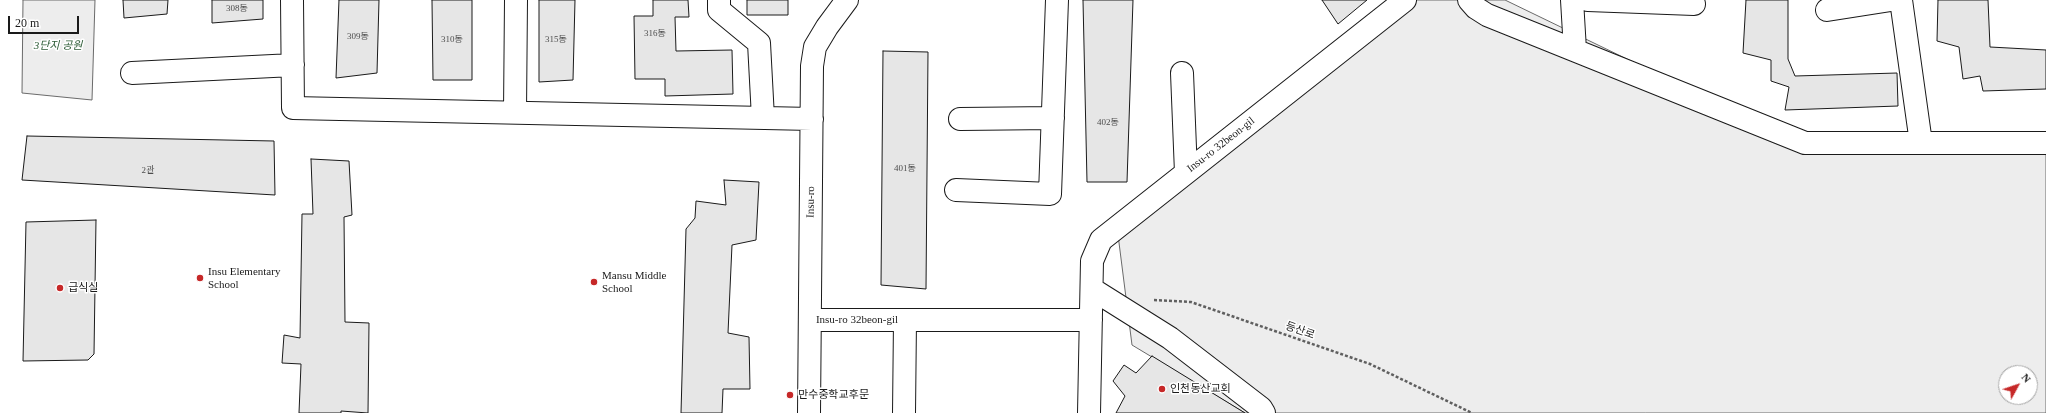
<!DOCTYPE html>
<meta charset="utf-8">
<style>
body{margin:0}
#map{position:relative;width:2046px;height:413px;overflow:hidden;background:#fff;font-family:"Times New Roman",serif}
canvas{display:block}
.north{position:absolute;left:1998px;top:365px;width:40px;height:40px;box-sizing:border-box;background:#fff;border:1px solid #a3a3a3;border-radius:50%;rotate:50deg;font-size:11px;font-weight:700;line-height:16px;text-align:center;color:#1a1a1a}
.north::after{content:'';display:block;margin:auto;width:14px;height:18px;background:#c62828;clip-path:polygon(50% 0,100% 100%,50% 72%,0 100%)}
.scale{position:absolute;left:8px;top:16px;width:71px;height:18px;box-sizing:border-box;border:2px solid #1a1a1a;border-top:0;padding-left:5px;font-size:12px;line-height:14px;white-space:nowrap;color:#1a1a1a;-webkit-text-stroke:3px #fff;paint-order:stroke}
</style>
<div id="map">
<canvas width="2046" height="413"></canvas>
<div class="north">N</div>
<div class="scale">20 m</div>
</div>
<script>
const c = document.querySelector('canvas').getContext('2d');
c.lineJoin = 'round';
function fillPath(path, color) { c.fillStyle = color; c.fill(path, 'evenodd'); }
const poly = rows => new Path2D(rows.map(r => 'M' + r).join(''));
function strokePath(path, color, width, dash) { c.strokeStyle = color; c.lineWidth = width; c.lineCap = dash ? 'butt' : 'round'; c.setLineDash(dash || []); c.stroke(path); }
function drawText(font, color, halo, rows, align = 'center') {
  c.font = font + ' "Times New Roman","Noto Sans KR",serif'; c.lineWidth = 3; c.setLineDash([]); c.textBaseline = 'middle'; c.strokeStyle = halo; c.fillStyle = color; for (const [text, x, y, turn = 0] of rows) {
    c.save(); c.translate(x, y); c.rotate((+turn || 0) * Math.PI / 180); c.textAlign = isNaN(turn) ? turn : align; if (halo) c.strokeText(text, 0, 0); c.fillText(text, 0, 0); c.restore();
  }
}
const built = poly([
 [23,0,95,0,92,100,22,93,23,0],
 [1405,0,1505,0,1784,135,2046,139,2046,413,1245,413,1132,345,1117,227,1405,0],
 [2006,373,2030,373,2030,397,2006,397,2006,373]
]);
const building = poly([
 [123,0,168,0,167,14,124,18,123,0],
 [212,0,263,0,263,19,212,23,212,0],
 [339,0,379,0,377,73,336,78,339,0],
 [432,0,472,0,472,80,433,80,432,0],
 [539,0,575,0,573,80,539,82,539,0],
 [653,0,688,0,689,17,675,17,676,51,732,50,733,94,665,96,665,79,635,79,634,16,653,16,653,0],
 [747,0,788,0,788,15,747,15,747,0],
 [1083,0,1133,0,1127,182,1087,182,1083,0],
 [1322,0,1367,0,1338,24,1322,0],
 [1746,0,1788,0,1788,59,1795,76,1897,73,1898,106,1785,110,1789,87,1771,81,1771,60,1743,53,1746,0],
 [1938,0,1988,0,1990,47,2046,50,2046,89,1983,91,1980,76,1963,79,1959,47,1937,41,1938,0],
 [883,51,928,52,926,289,881,285,883,51],
 [27,136,274,141,275,195,22,180,27,136],
 [311,159,349,161,352,215,344,217,345,322,369,323,368,413,341,411,341,413,299,413,301,364,282,363,284,335,300,338,302,214,313,214,311,159],
 [724,180,759,182,756,240,732,245,728,333,749,337,750,389,723,389,722,413,681,413,686,229,695,218,696,201,726,205,724,180],
 [96,220,94,354,88,360,23,361,26,222,96,220],
 [1152,356,1245,413,1116,413,1125,396,1113,381,1124,365,1136,373,1152,356]
]);
const path = poly([
 [1154,300,1191,302,1370,364,1472,413]
]);
const minor = poly([
 [292,0,293,108,812,119],
 [719,0,719,10,759,43,763,118],
 [1469,0,1476,8,1487,15,1805,143,2046,143],
 [1572,0,1575,50],
 [1588,0,1694,4],
 [1901,0,1921,143],
 [1827,10,1891,0],
 [132,73,293,65],
 [1182,73,1186,173],
 [515,112,516,0],
 [960,119,1053,118],
 [956,190,1050,194,1057,0],
 [1092,289,1170,338,1261,408,1264,413],
 [810,320,1091,320],
 [809,413,812,66,815,47,827,27,847,0],
 [904,413,905,320],
 [1089,413,1092,261,1101,240,1405,0]
]);
const markers = [
 [200,278,4,"#c62828"],
 [594,282,4,"#c62828"],
 [60,288,4,"#c62828"],
 [1162,389,4,"#c62828"],
 [790,395,4,"#c62828"]
];
const numberNames = [
 ["308동",237,9],
 ["316동",655,34],
 ["309동",358,37],
 ["310동",452,40],
 ["315동",556,40],
 ["402동",1108,123],
 ["401동",905,169],
 ["2관",148,171]
];
const parkNames = [
 ["3단지 공원",58,46]
];
const streetNames = [
 ["Insu-ro 32beon-gil",1221,145,-38],
 ["Insu-ro",811,202,-89],
 ["Insu-ro 32beon-gil",857,320],
 ["등산로",1300,331,19]
];
const poiNames = [
 ["Insu Elementary",208,272],
 ["School",208,285],
 ["Mansu Middle",602,276],
 ["School",602,289],
 ["급식실",68,288],
 ["인천동산교회",1170,389],
 ["만수중학교후문",798,395]
];
fillPath(built, '#ededed');
strokePath(built, '#6a6a6a', 1);
fillPath(building, '#e6e6e6');
strokePath(building, '#1a1a1a', 1);
strokePath(minor, '#1a1a1a', 24);
strokePath(path, '#5f5f5f', 2.5, [3, 2]);
strokePath(minor, '#fff', 22);
for (const [x, y, r, color] of markers) { const dot = new Path2D(); dot.arc(x, y, r, 0, 2 * Math.PI); c.fillStyle = color; c.fill(dot); strokePath(dot, '#fff', 1.5); }
drawText('9px', '#4d4d4d', null, numberNames);
drawText('italic 11px', '#2b5a34', '#fff', parkNames);
drawText('11px', '#1a1a1a', '#fff', streetNames);
drawText('11px', '#1a1a1a', '#fff', poiNames, 'left');
</script>
